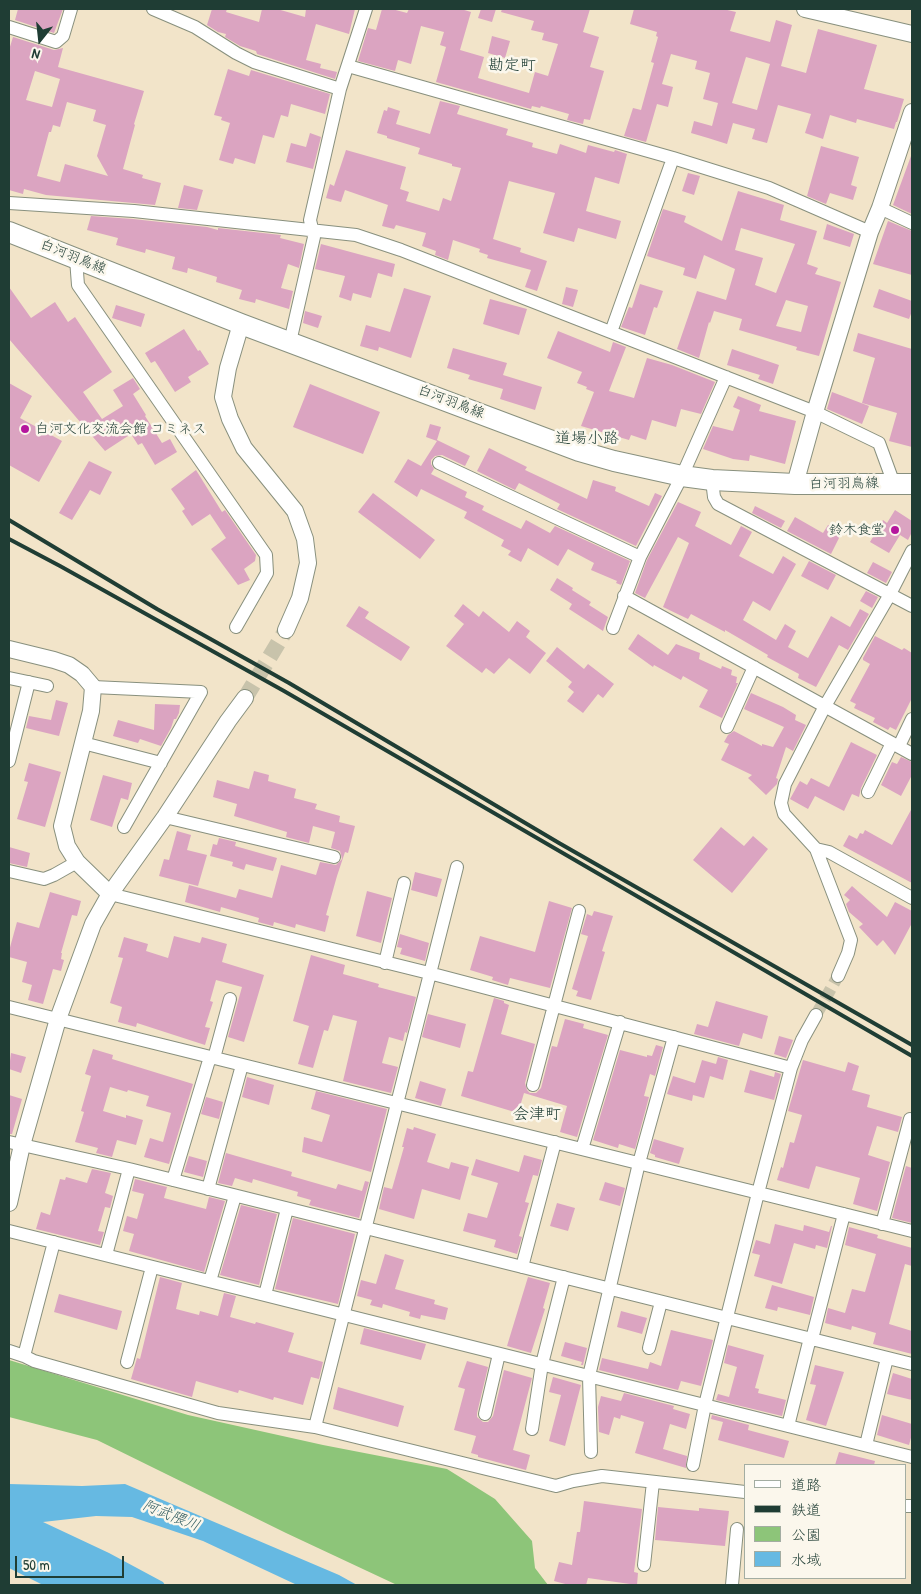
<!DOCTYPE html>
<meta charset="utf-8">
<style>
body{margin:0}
#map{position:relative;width:921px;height:1594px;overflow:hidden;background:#f2e4c9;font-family:"Patrick Hand","Klee One",sans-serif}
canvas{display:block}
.frame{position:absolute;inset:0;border:10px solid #1f3d34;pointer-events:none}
.legend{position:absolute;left:744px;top:1464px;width:162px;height:115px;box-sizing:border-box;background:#fbf7ec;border:1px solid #a3ada2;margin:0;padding:6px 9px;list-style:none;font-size:15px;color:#1f3d34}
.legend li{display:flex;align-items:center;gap:10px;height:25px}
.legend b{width:25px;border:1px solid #a3ada2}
.north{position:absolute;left:15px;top:15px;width:50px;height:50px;-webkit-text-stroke:4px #fbf7ec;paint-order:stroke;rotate:196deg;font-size:14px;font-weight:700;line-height:20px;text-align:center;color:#1f3d34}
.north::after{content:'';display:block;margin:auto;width:18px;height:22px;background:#1f3d34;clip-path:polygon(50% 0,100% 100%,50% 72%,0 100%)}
.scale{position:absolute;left:15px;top:1556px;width:109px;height:22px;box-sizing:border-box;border:2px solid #1f3d34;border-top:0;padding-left:6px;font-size:15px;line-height:18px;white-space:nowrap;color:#1f3d34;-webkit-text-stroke:4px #fbf7ec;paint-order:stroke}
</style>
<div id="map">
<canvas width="921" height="1594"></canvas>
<div class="frame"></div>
<ul class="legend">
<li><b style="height:6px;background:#fff"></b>道路</li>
<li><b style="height:6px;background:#1f3d34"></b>鉄道</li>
<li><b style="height:14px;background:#8dc579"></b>公園</li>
<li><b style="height:14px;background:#66b9e2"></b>水域</li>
</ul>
<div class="north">N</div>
<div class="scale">50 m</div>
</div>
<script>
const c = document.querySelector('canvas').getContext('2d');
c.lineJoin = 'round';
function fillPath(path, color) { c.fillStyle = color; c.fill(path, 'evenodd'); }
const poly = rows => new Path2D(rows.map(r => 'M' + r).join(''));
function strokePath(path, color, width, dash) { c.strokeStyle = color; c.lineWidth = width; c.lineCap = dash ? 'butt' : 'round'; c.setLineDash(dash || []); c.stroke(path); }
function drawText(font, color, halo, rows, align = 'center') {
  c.font = font + ' "Patrick Hand","Klee One",sans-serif'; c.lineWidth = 5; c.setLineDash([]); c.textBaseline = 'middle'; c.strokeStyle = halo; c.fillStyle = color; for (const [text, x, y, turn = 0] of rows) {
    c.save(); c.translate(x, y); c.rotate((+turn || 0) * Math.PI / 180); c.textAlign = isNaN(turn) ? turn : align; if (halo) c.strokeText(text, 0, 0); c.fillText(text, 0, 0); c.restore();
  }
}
const green = poly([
 [9,1360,188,1415,323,1445,447,1469,495,1499,532,1541,535,1568,548,1585,397,1585,286,1533,97,1440,9,1417]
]);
const water = poly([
 [9,1484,82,1486,125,1484,339,1575,357,1585,297,1585,203,1541,132,1517,96,1516,43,1522,109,1553,163,1582,165,1585,43,1585,9,1568]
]);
const building = poly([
 [18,9,63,9,54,33,15,20],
 [212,9,227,9,226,12,259,22,262,9,277,9,305,17,306,9,355,9,349,34,316,24,306,60,321,64,320,68,337,72,335,79,257,54,256,51,240,46,225,37,226,34,218,32,207,25],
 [382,9,392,9,407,13,409,9,461,9,471,12,460,50,484,57,478,78,529,93,535,72,548,76,558,44,542,40,544,33,531,30,534,21,501,12,502,9,590,9,583,32,599,37,590,67,604,71,590,120,584,119,583,124,567,120,569,114,541,106,540,108,532,106,531,109,436,82,446,47,440,45,444,32,421,26,411,64,398,60,395,71,358,61,368,28,376,30],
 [481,9,496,9,492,22,478,18],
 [634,9,723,9,736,12,730,31,770,42,776,20,792,25,781,66,806,73,818,29,877,45,864,89,904,99,897,122,896,122,894,129,857,119,856,123,830,115,823,139,805,133,811,114,778,105,767,143,752,139,755,129,733,123,727,144,708,138,691,133,694,121,712,126,718,103,703,99,710,73,695,69,697,61,671,54,662,84,673,87,668,107,657,104,646,142,624,136,633,108,641,110,654,63,651,62,658,37,656,36,657,32,630,24],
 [746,57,770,64,757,110,732,103],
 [492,36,510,41,505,58,488,53],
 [13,37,54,50,63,48,58,67,144,91,134,124,135,125,123,169,143,175,142,178,161,183,155,205,46,195,24,189,23,194,9,190,9,50],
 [35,71,60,79,52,107,26,100],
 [67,102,96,110,93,121,106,125,97,156,108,176,65,164,60,182,37,176,49,132,51,132,53,125,60,127],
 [228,69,249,76,251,70,330,94,325,114,291,104,288,117,281,115,274,138,263,135,255,164,235,158,233,164,219,160,230,123,221,120,222,117,214,115],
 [440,101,460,106,457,114,508,129,506,135,533,143,532,147,557,154,560,144,586,153,588,145,614,152,615,150,627,154,619,184,595,177,586,211,621,221,616,239,578,228,574,242,543,233,555,193,509,181,493,239,521,248,520,252,547,261,537,291,525,287,531,270,487,258,488,255,479,252,480,249,453,240,448,260,435,255,436,251,422,246,426,233,396,225,394,229,382,226,388,205,345,190,341,202,326,198,330,184,334,186,346,150,406,167,400,189,409,192,406,201,439,211,443,198,451,201,461,168,452,166,452,164,418,154,420,148,387,138,387,136,377,133,384,110,387,111,388,107,400,111,396,124,430,134],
 [310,133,321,137,313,169,286,162,291,143,306,147],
 [821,146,859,157,851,185,857,187,853,200,830,193,826,204,807,196],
 [911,156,912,157,912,214,893,205],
 [688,173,700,176,694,195,682,191],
 [184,185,203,190,197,210,178,208],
 [738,191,784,205,780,220,817,231,807,264,818,268,815,274,841,282,819,356,796,350,797,347,739,330,742,319,714,311,710,323,709,322,699,358,677,349,697,291,726,300,735,269,704,255,696,279,683,275,685,268,647,256,663,209,686,216,684,222,722,241],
 [741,228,795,244,776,293,755,285,763,258,735,250],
 [786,300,808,306,801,332,776,326],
 [91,216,133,219,207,227,218,230,218,228,281,235,280,238,304,244,299,268,288,264,281,288,293,291,289,309,256,299,255,303,239,299,242,290,216,282,217,277,188,268,187,273,172,269,175,257,146,249,145,253,116,245,118,238,87,230],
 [888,221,912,231,912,275,873,264],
 [827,224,854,234,850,247,823,239],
 [321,244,395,264,392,277,378,273,371,298,353,293,351,301,339,297,345,276,315,269],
 [640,284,663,291,657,308,654,307,645,335,621,327,629,307,632,308],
 [9,287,31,318,55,302,68,322,75,317,112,372,83,392,102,419,123,406,113,390,133,378,140,389,133,394,146,415,145,416,162,443,170,439,177,452,155,465,142,443,138,445,131,434,105,451,9,339],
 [566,287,578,290,573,307,562,304],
 [404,288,431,296,411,358,379,347,378,351,360,346,366,325,390,332],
 [879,289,912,301,912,311,909,319,873,307],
 [490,299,527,309,519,335,483,324],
 [116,305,145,314,141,327,112,318],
 [305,311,322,316,318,328,303,323],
 [184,329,198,351,200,350,209,364,188,377,191,382,175,392,155,361,151,363,145,353],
 [558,331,610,352,613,342,626,347,609,391,634,398,647,358,672,365,715,382,701,414,681,409,676,427,652,420,646,440,631,435,629,440,581,426,594,392,586,389,587,387,577,383,582,372,547,358],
 [858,333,912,349,912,447,889,441,897,413,862,403,875,358,853,351],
 [453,348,507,363,503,375,542,387,535,410,500,399,503,389,468,379,470,375,447,368],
 [732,349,779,365,773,384,758,379,760,375,727,365],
 [9,383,32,396,20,418,62,441,39,482,9,465],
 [310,384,380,412,363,454,293,427],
 [832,392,869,406,862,424,827,409],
 [738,396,761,405,759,411,796,421,785,464,750,455,749,461,733,459,703,449,713,426,733,431,740,410,733,407],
 [430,424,441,427,437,440,470,456,465,466,442,455,435,456,431,460,431,464,434,469,431,474,467,492,465,497,484,506,482,510,521,529,526,520,550,533,555,526,630,561,621,585,616,583,617,581,591,570,594,563,568,549,558,566,528,548,521,562,508,555,511,551,501,546,504,540,464,518,467,512,421,489,417,497,394,482,408,459,421,466,437,441,426,437],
 [489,448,527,467,525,470,587,499,593,480,616,487,615,491,649,506,655,493,662,496,636,546,557,509,560,504,519,483,515,490,477,471],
 [89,461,112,472,100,495,90,490,72,520,59,513],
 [196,470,222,512,225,510,256,555,255,561,244,569,250,580,238,585,211,549,226,538,210,514,192,526,182,511,185,509,171,489],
 [373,493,435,540,420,559,358,512],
 [678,502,701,512,695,526,731,545,741,526,752,532,739,556,773,574,783,556,796,564,770,611,753,601,743,620,776,640,785,624,796,631,788,647,808,658,831,616,850,627,860,609,869,614,848,650,839,645,816,687,798,678,799,674,767,657,768,655,725,630,725,632,691,614,688,619,663,607,689,543,678,537,645,598,635,593,647,560],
 [755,506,785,521,781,528,752,513],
 [895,510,912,521,912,532,908,540,900,535,889,553,870,542,883,520,887,523],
 [795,517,823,533,828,525,842,532,831,554,787,531],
 [809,561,836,575,828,590,801,576],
 [873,562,892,572,886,583,867,573],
 [557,578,573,588,572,590,591,602,589,605,608,617,603,631,569,609,572,604,550,590],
 [866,591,878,597,872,608,860,601],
 [463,604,479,617,483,611,509,632,517,621,530,631,526,637,546,653,530,674,509,658,494,674,486,668,482,673,446,646,464,624,454,616],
 [359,606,369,612,365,618,410,647,401,661,346,626],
 [638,634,668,655,676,644,700,653,699,659,721,669,722,666,732,670,731,675,737,677,736,683,738,683,722,718,699,707,708,690,683,676,681,680,654,665,653,667,628,649],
 [875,636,902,650,904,648,912,653,912,698,896,730,890,727,888,730,873,722,875,718,854,708,856,704,850,701,870,664,863,660,863,658],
 [557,647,584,669,588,664,614,684,603,698,598,694,583,713,567,701,574,692,568,687,572,682,546,661],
 [751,693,783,707,796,715,795,720,806,725,793,751,786,747,776,778,778,779,777,784,766,795,748,778,752,775,721,760,729,744,724,742,728,735,734,731,762,746,762,744,773,747,784,727,744,709],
 [56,700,68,703,59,736,26,728,29,716,51,720],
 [155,704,180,705,179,713,176,719,174,719,171,728,161,746,140,739,138,743,113,736,118,720,154,730],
 [851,742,877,755,861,788,859,797,852,794,844,811,815,796,808,809,790,799,800,781,807,785,811,778,829,787],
 [901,757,912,762,912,775,901,796,881,785,892,762,897,764],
 [29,763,61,772,45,827,17,819,28,782,24,781],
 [254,771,269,775,268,781,296,789,294,798,317,804,315,809,340,816,339,822,355,826,348,853,345,852,337,876,326,915,329,916,325,932,296,924,295,928,274,922,273,926,258,922,259,918,221,907,220,912,185,902,189,885,236,898,239,889,272,898,281,865,316,875,320,862,336,865,342,859,340,851,331,848,335,832,313,826,309,843,286,837,287,832,234,816,237,804,213,797,217,780,249,789],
 [103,775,132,783,128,800,121,798,112,827,90,820],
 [912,808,912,883,843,846,849,835,857,839,860,833,863,834,865,830,892,845],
 [721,827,744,846,753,836,768,849,732,893,693,860],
 [177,831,191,835,187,850,207,855,198,886,159,876,164,859,169,860],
 [219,838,236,842,235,846,277,858,273,871,246,864,244,870,232,866,233,862,210,856,213,844,217,845],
 [9,847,30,853,27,867,9,863],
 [415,872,442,879,437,897,411,890],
 [852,886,887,917,895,902,912,911,912,923,895,955,883,940,877,946,859,927,863,924,849,912,846,904,850,900,844,895],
 [367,891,392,898,381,943,356,936],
 [50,892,81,901,77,916,72,915,61,953,62,953,61,959,64,960,61,971,53,969,43,1004,28,1000,32,985,22,982,27,962,9,957,9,951,17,922,39,928],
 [549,901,572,908,550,988,510,978,508,985,492,980,493,977,470,970,480,936,535,952],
 [594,911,613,916,602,951,605,952,591,1000,576,996,578,991,572,989,588,936,581,934,587,914,592,916],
 [400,934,429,943,425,961,400,954,402,948,397,947],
 [174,936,200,943,202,937,227,944,222,962,264,975,244,1042,228,1037,242,987,216,980,210,1001,213,1002,205,1027,210,1028,205,1045,137,1023,136,1027,118,1022,122,1007,110,1003,123,958,118,957,124,937,148,944,146,951,168,958],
 [311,955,345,965,343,974,379,984,378,987,416,997,407,1033,405,1032,403,1041,389,1037,382,1063,398,1067,391,1093,343,1081,357,1021,333,1015,328,1031,324,1030,313,1068,298,1064,309,1026,293,1021],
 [494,998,504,1001,504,1003,509,1005,501,1034,535,1044,525,1083,527,1090,530,1093,536,1093,541,1088,551,1049,552,1046,557,1047,565,1019,584,1024,583,1028,608,1035,577,1137,560,1132,567,1106,524,1093,518,1113,461,1096,468,1071,473,1072],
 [716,1001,768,1016,762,1039,743,1033,739,1046,694,1034,697,1024,708,1027],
 [428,1014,466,1024,460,1048,422,1037],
 [779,1036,793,1040,786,1058,774,1054],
 [656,1045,663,1047,655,1076,650,1074,644,1096,649,1097,635,1149,619,1144,618,1148,593,1140,620,1050,647,1057,647,1055,652,1056],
 [93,1049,113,1055,112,1059,193,1084,169,1164,144,1157,150,1138,163,1142,171,1113,146,1106,149,1096,128,1090,127,1092,110,1087,103,1111,126,1118,126,1115,143,1120,136,1145,117,1140,112,1157,96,1153,98,1148,75,1142,84,1112,81,1111,91,1076,85,1074],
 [11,1053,26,1057,21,1073,9,1069],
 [718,1057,728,1060,723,1080,710,1076,704,1098,693,1095,692,1101,667,1094,673,1076,695,1083,702,1060,716,1064],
 [803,1060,845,1072,848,1062,859,1066,852,1090,870,1095,867,1107,902,1117,898,1132,877,1126,868,1155,890,1162,877,1211,853,1204,860,1178,816,1166,809,1189,777,1180,781,1167,783,1168,790,1142,794,1143,802,1115,788,1111],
 [750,1070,774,1077,775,1072,781,1074,774,1100,744,1092],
 [247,1077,274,1085,269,1105,242,1097],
 [420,1081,446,1089,441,1106,415,1098],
 [316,1091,387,1109,371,1172,302,1152,304,1137,322,1142,330,1115,311,1109],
 [9,1095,22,1099,12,1134,9,1134],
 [206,1097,223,1102,219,1119,201,1114],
 [414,1127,436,1134,427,1162,449,1169,451,1162,469,1167,460,1200,422,1189,414,1219,379,1209,384,1187,392,1189,404,1147,402,1147,407,1128,413,1130],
 [654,1139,684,1148,679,1164,655,1157,655,1155,650,1153],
 [226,1153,292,1172,291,1176,336,1189,338,1184,362,1191,365,1181,369,1182,359,1218,309,1205,311,1200,297,1196,298,1192,253,1179,252,1183,235,1178,232,1186,218,1183],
 [524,1155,542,1160,538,1176,533,1175,525,1202,529,1203,519,1236,522,1237,517,1254,494,1247,496,1240,463,1231,468,1213,487,1218,498,1183,471,1175,476,1159,519,1172],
 [189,1156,207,1161,203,1177,184,1172],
 [906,1166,912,1168,912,1223,892,1218],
 [92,1169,111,1173,105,1193,113,1196,110,1208,105,1207,98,1231,104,1232,100,1245,36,1229,41,1212,50,1215,60,1179,65,1180,66,1177,87,1183],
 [135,1179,167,1187,164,1198,206,1209,209,1197,225,1201,204,1272,129,1251,134,1234,123,1231,127,1216,137,1219,144,1194,132,1191],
 [605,1182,625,1188,620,1206,599,1200],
 [557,1203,575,1208,568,1231,550,1226],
 [241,1205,277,1214,259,1285,220,1275],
 [293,1218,355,1234,338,1304,275,1289],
 [775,1224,803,1231,804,1225,829,1232,831,1226,832,1226,827,1248,816,1245,815,1249,794,1243,782,1284,754,1276,760,1255,752,1253,756,1240,770,1244],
 [849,1227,878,1235,877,1238,912,1248,912,1266,905,1264,889,1324,912,1331,912,1354,873,1344,876,1333,852,1326,851,1330,825,1323,828,1308,845,1313,852,1289,865,1292,876,1254,845,1245],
 [385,1254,404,1260,395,1289,435,1300,434,1304,448,1308,445,1320,421,1315,420,1319,409,1316,410,1312,383,1304,382,1308,370,1305,372,1300,357,1296,361,1280,376,1284],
 [160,1277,182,1283,176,1309,199,1315,200,1311,218,1316,224,1293,236,1296,230,1317,255,1324,256,1322,294,1333,288,1352,323,1362,319,1379,311,1377,303,1405,274,1397,273,1400,239,1390,238,1393,196,1381,192,1397,131,1379,137,1358,140,1359],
 [528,1277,550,1283,543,1308,545,1309,531,1353,507,1346],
 [772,1285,814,1297,810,1315,778,1307,777,1311,765,1308],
 [59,1294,122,1311,117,1330,54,1312],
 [621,1311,647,1318,642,1334,617,1327],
 [364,1328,426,1344,421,1360,360,1344],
 [671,1330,713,1340,701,1386,681,1381,678,1390,599,1370,602,1358,648,1369,650,1362,661,1366],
 [565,1342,587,1348,583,1365,581,1365,582,1362,561,1356],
 [728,1345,764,1355,755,1388,759,1389,758,1393,786,1400,782,1416,716,1400,718,1394,729,1397,737,1367,724,1363],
 [467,1361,488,1367,477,1413,477,1417,483,1422,488,1422,493,1416,504,1370,532,1378,513,1450,530,1455,526,1470,478,1457,478,1455,471,1453,476,1436,454,1430,465,1389,458,1387],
 [815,1365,844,1372,826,1426,806,1420,816,1385,810,1384],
 [893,1373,912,1379,912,1400,887,1394],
 [553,1377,581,1385,565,1446,549,1441,561,1395,549,1392],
 [338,1387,404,1406,398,1427,333,1409],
 [624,1393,674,1406,673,1409,690,1414,686,1429,670,1424,663,1449,687,1456,686,1468,635,1453,644,1422,621,1415,620,1419,614,1417,609,1435,599,1432,598,1407,601,1396,621,1401],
 [712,1415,749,1425,748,1430,789,1441,784,1458,718,1440,723,1422,711,1419],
 [882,1415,912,1424,912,1434,909,1445,877,1435],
 [839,1452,875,1461,874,1465,835,1465],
 [584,1501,642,1509,634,1572,638,1573,637,1585,588,1578,586,1585,569,1585,554,1581,559,1562,572,1565,577,1532,580,1532],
 [658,1507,699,1511,699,1508,729,1511,725,1546,655,1540]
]);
const minorTunnel = poly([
 [816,1015,838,976]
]);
const tertiaryTunnel = poly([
 [245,698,286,630]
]);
const minor = poly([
 [153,9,195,27,236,53,254,62,340,89],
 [9,27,56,42,63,36,71,9],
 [348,66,673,158,769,188,870,232],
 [9,203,134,211,356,235,401,250,815,412,879,443,894,484],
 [880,208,912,223],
 [76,259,78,285,266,555,267,573,236,627],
 [611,332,673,158],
 [290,342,314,237,310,220,340,89,366,9],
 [439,463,640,557],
 [712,480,714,497,718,504,912,606],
 [624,596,912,754],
 [613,628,640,557,682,476,726,377],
 [9,678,47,686],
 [93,687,201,692,124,827],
 [727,727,754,667],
 [83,743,161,763],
 [899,746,912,719],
 [9,761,29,682],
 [868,792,892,743],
 [165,817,334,857],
 [816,849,829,852,912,898],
 [9,871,44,879,54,875,77,862],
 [110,894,429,973,791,1068],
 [385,963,404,883],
 [838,976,848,953,851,940,816,849,784,814,781,803,785,784,825,706,889,596,912,551],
 [9,1007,912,1231],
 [214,1058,230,999],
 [533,1085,579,911],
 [9,1142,129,1169,912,1364],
 [582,1149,620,1022],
 [173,1180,210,1057],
 [208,1189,242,1065],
 [882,1224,910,1119],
 [9,1231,912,1457],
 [54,1242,24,1356,34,1361,218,1413,315,1427,556,1486,573,1481,602,1476,745,1492],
 [106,1255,129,1169],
 [522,1267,555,1142],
 [210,1281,235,1196],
 [265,1295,287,1209],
 [812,1339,844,1214],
 [649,1348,661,1302],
 [9,1351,24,1356],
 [127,1362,152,1267],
 [485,1414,499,1354],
 [788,1426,810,1338],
 [315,1427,457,867],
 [532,1429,542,1364,564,1277],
 [866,1445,887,1358],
 [591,1452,589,1376,639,1163,674,1037],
 [693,1465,705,1405,758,1193,791,1068,802,1040,816,1015],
 [905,1506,912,1506],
 [644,1565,653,1482],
 [732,1585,737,1529]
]);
const tertiary = poly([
 [805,9,912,34],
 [241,324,228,368,223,397,230,419,244,448,295,511,305,539,308,563,300,598,286,630],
 [795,484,815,412,870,232,880,208,912,112],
 [9,649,54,660,69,665,82,674,93,687,91,711,62,826,67,846,77,862,110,894],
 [9,1203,22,1145,58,1019,93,924,110,894,165,817,228,721,245,698]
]);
const primary = poly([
 [9,232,241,324,579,451,614,461,682,476,712,480,795,484,912,484]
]);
const rail = poly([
 [9,520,157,609,289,683,559,843,912,1045],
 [9,539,60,566,284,691,912,1056]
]);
const markers = [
 [25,429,5,"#b5179e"],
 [895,530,5,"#b5179e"]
];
const streetNames = [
 ["白河羽鳥線",73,257,22],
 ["白河羽鳥線",451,402,21],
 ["白河羽鳥線",844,484,-1]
];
const poiNames = [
 ["白河文化交流会館 コミネス",35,429],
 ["鈴木食堂",885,530,"right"]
];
const waterNames = [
 ["阿武隈川",171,1516,22]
];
const quarterNames = [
 ["勘定町",512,66],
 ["道場小路",587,439],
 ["会津町",537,1115]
];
fillPath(green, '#8dc579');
fillPath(water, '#66b9e2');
fillPath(building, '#dba4c1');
strokePath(minorTunnel, '#c8c3ab', 12, [12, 6]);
strokePath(tertiaryTunnel, '#c8c3ab', 16, [16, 8]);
strokePath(minor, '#88907e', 14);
strokePath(tertiary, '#88907e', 18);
strokePath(primary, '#88907e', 22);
strokePath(minor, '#fff', 12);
strokePath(tertiary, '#fff', 16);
strokePath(primary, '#fff', 20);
strokePath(rail, '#1f3d34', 4);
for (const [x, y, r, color] of markers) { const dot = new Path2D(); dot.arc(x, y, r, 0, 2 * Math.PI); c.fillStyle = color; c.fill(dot); strokePath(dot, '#fbf7ec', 2); }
drawText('14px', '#1f3d34', '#fbf7ec', streetNames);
drawText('14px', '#1f3d34', '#fbf7ec', poiNames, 'left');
drawText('italic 15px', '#315c60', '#fbf7ec', waterNames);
drawText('16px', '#1f3d34', '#fbf7ec', quarterNames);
</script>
